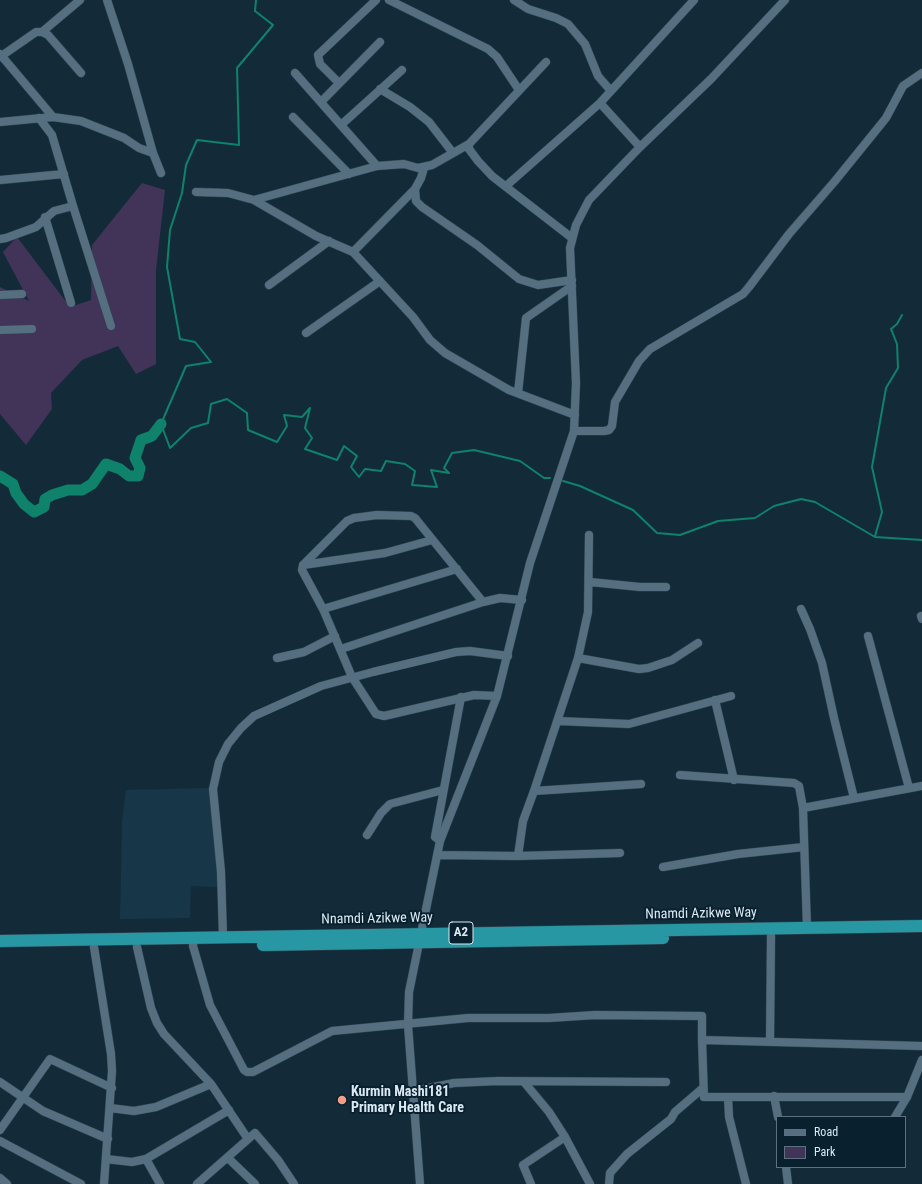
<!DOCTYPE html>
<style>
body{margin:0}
#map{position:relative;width:922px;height:1184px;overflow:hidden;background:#132b39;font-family:"Roboto Condensed",sans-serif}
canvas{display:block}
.legend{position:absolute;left:776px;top:1116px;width:130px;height:52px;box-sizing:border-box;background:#09212f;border:1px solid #5d717d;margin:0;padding:5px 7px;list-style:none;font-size:12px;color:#dae8f2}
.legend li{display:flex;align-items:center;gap:8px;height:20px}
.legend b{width:20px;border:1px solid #5d717d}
</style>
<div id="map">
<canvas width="922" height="1184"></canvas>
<ul class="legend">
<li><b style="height:5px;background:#566f80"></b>Road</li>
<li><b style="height:11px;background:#423358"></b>Park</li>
</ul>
</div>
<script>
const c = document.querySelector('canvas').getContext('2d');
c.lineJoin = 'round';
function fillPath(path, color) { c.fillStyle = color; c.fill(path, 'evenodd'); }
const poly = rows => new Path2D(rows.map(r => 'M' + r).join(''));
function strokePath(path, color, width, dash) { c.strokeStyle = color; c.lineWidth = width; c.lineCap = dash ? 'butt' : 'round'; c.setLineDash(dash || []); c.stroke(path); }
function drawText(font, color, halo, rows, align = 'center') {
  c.font = font + ' "Roboto Condensed",sans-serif'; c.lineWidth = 4; c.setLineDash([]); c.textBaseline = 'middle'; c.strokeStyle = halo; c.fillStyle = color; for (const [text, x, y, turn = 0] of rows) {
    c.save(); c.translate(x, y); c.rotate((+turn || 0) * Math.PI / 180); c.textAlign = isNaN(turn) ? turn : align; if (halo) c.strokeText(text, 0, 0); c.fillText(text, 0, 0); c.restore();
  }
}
const built = poly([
 [210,788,218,853,217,887,191,886,190,918,120,919,122,822,126,790]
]);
const green = poly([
 [142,183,165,190,156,270,156,364,136,374,118,346,82,360,51,393,52,409,26,445,0,414,0,287,29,301,3,252,17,237,70,307,91,300,92,245]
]);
const stream = poly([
 [256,0,255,11,273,25,237,68,239,145,197,140,186,165,182,193,170,230,167,267,180,339,195,342,211,362,186,366,161,424,170,448,191,428,208,423,211,404,227,399,247,413,248,430,277,442,287,426,284,415,302,417,310,408,305,428,312,438,305,449,337,460,344,446,357,456,351,467,359,477,365,469,381,471,386,461,405,464,415,471,412,485,437,487,431,470,449,473,444,468,452,453,474,450,520,461,544,478,550,478],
 [563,481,580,486,633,510,657,533,680,535,718,521,755,518,774,506,801,499,815,502,875,537,922,540],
 [875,536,882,512,872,467,886,388,898,368,897,344,891,329,897,324,902,315]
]);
const river = poly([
 [0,476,13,484,16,493,24,504,34,512,44,507,45,499,52,495,68,490,82,490,92,484,106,464,120,469,129,476,138,476,140,468,135,458,141,440,152,436,161,424]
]);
const minor = poly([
 [107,0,128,64,153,153],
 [389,0,488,49,497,57,519,90],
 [514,0,528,9,556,18,568,24,585,44,598,76,611,91],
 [42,32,80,0],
 [0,54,53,117],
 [0,57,36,32,42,32,48,35,81,73],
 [295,73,377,166],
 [339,83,320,64,318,55,376,0],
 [380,89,410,107,429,122,453,153],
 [321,102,380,42],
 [600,103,640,147],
 [293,117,349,174],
 [0,122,53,117,81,121,124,138,139,148,153,153,161,173],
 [341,125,402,70],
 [469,144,469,149,478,161,492,176,572,238],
 [424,168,421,178,415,189,416,201,422,207,477,245,519,279,538,285,572,280],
 [0,180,64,174],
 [506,186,600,103,694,0],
 [196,192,228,193,254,200,316,236,353,252,413,317,430,340,445,353,509,390,575,415],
 [254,200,377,166,404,164,418,168,432,165,469,144,546,62],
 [73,206,111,326],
 [45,217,71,303],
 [0,239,6,238,36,227,54,211,73,206,52,135,39,118],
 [353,252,415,189],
 [269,285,329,241],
 [0,295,22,294],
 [0,330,32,329],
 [306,333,380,281],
 [518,393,526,318,572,286],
 [574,431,604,431,609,430,612,426,615,402,639,361,650,349,743,294,749,287,789,234,835,181,886,118,903,86,922,73],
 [303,565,385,553,432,540],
 [590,582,640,587,666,587],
 [483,602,415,518,411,516,377,515,354,518,347,521,303,565,302,570,323,609,352,677,376,714,384,716,474,695,497,696],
 [323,609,457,569],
 [801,609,810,629,822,663,834,718,854,798],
 [921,616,922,619],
 [868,636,909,788],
 [341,649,483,602,500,598,522,600],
 [277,658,304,652,335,636],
 [578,658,639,669,648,668,672,660,698,643],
 [715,700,734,780],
 [558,721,629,724,731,696],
 [680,775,794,783,799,786,803,808,807,928],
 [534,791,578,658,588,612,589,535],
 [803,808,922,786],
 [367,835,381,813,390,804,443,790],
 [440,841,435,837,461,697],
 [437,855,518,856,620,853],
 [518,856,523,821,534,791,641,784],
 [663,867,738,854,804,847],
 [223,937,221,872,213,789,219,762,228,744,241,728,254,716,321,686,373,672,456,652,470,651,508,656],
 [194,938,193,946,210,1005,244,1070,247,1072,253,1072,332,1031,468,1018,549,1018,595,1015,702,1016,702,1040],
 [94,947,111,1054,112,1071,104,1184],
 [137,947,151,1008,157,1023,164,1034,211,1084,248,1139],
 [770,1042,771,936],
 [0,1082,43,1111,108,1139],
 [524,1082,549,1112,565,1137,590,1184],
 [414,1091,454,1083,498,1081,666,1082],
 [774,1096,778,1117],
 [728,1097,729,1117,746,1184],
 [907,1097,704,1097,702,1040,922,1046],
 [110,1108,134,1111,156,1107,211,1084],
 [895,1117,907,1097,922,1060],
 [0,1130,50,1059,112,1088],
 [0,1141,81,1184],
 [228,1158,255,1184],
 [106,1159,132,1162,146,1159,229,1110],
 [146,1159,160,1184],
 [786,1167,788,1184],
 [0,1178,7,1184],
 [197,1184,255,1133,278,1160,294,1184],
 [420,1184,408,1025,409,992,440,841,497,696,530,563,574,431,576,383,570,248,576,225,589,200,640,147,711,79,785,0],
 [531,1184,523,1165,565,1137],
 [609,1184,610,1173,627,1154,671,1119,675,1112,703,1088]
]);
const highway = poly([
 [0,941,922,926],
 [263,945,663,938]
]);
const markers = [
 [342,1100,5,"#f39f85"]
];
const shields = [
 [461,933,24]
];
const shieldNames = [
 ["A2",461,933]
];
const streetNames = [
 ["Nnamdi Azikwe Way",701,914,-1],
 ["Nnamdi Azikwe Way",377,919,-1]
];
const poiNames = [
 ["Kurmin Mashi181",351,1092],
 ["Primary Health Care",351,1108]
];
fillPath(built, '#173648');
fillPath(green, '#423358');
strokePath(stream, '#0e826b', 2);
strokePath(river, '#0e826b', 11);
strokePath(minor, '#344652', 9);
strokePath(highway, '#344652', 13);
strokePath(minor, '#566f80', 8);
strokePath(highway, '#2697a3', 12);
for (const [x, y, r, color] of markers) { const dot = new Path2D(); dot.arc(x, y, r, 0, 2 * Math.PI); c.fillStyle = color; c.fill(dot); strokePath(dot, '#09212f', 1.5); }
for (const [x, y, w] of shields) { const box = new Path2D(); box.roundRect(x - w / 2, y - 11, w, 22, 3); c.fillStyle = '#09212f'; c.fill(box); strokePath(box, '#dae8f2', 1); }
drawText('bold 13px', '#dae8f2', null, shieldNames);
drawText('14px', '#dae8f2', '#09212f', streetNames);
drawText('bold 14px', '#dae8f2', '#09212f', poiNames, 'left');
</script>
